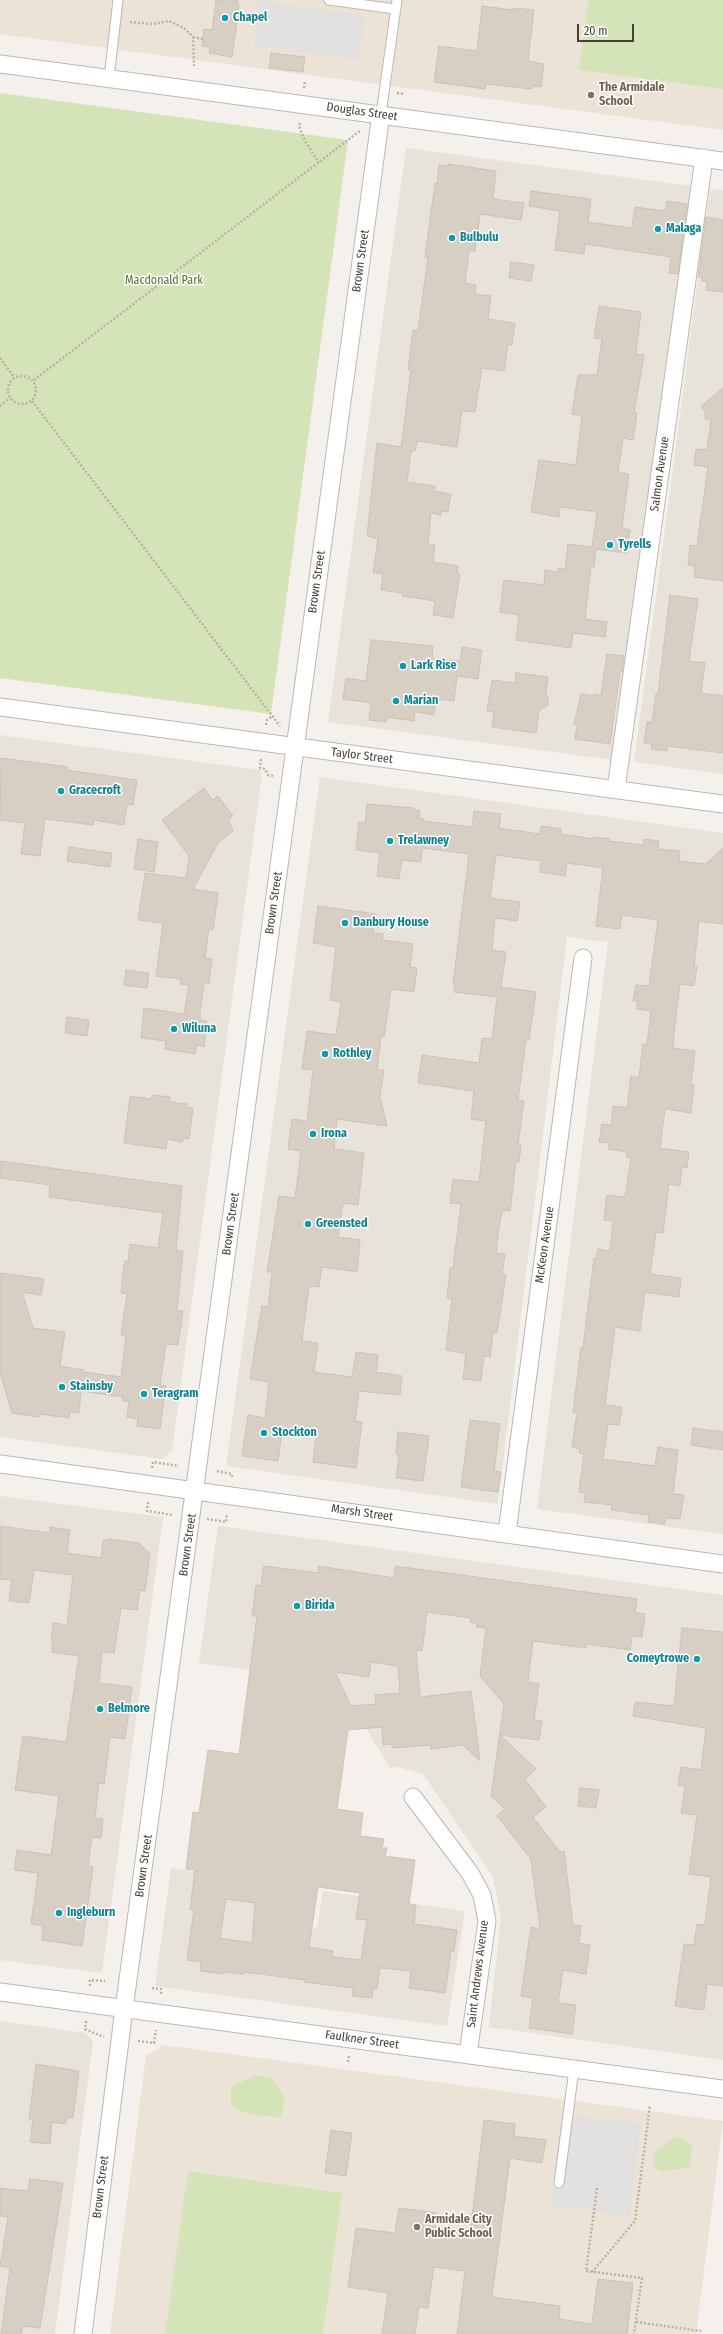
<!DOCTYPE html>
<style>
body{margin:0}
#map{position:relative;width:723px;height:2334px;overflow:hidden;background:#f4f0eb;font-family:"Fira Sans Condensed",sans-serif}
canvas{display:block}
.scale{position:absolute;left:577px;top:24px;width:57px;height:18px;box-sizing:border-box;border:2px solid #474039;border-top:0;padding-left:5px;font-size:12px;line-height:14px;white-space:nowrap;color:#474039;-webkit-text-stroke:3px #fff;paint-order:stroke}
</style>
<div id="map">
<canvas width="723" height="2334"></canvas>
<div class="scale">20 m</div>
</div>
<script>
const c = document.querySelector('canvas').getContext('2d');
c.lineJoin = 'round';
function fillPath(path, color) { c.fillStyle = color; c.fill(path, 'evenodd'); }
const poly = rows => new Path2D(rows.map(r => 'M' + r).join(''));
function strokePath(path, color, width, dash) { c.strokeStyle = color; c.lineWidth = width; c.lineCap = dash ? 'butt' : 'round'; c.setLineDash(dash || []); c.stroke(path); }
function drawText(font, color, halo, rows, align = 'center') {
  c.font = font + ' "Fira Sans Condensed",sans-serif'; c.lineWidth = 3; c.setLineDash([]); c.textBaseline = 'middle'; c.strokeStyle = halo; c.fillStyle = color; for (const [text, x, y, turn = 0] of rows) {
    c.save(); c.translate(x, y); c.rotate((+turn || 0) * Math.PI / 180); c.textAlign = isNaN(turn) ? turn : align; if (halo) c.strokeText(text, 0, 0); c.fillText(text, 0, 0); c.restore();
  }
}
const residential = poly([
 [406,148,691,186,613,760,328,722],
 [710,189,723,190,723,774,634,762],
 [0,735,260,770,262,774,172,1451,162,1459,0,1437],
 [320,777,723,833,723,1534,537,1509,608,942,567,937,498,1504,226,1466],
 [0,1496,163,1517,102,1973,0,1960],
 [218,1526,723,1595,723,2060,489,2027,501,1916,493,1877,423,1774,399,1767,390,1768,351,1704,299,1677,199,1663],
 [171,1868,258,1880,253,1920,303,1928,317,1929,323,1891,465,1911,447,2026,155,1986],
 [0,2021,86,2033,93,2041,55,2334,0,2334]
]);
const education = poly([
 [0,0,723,0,723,130,0,34],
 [164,2045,723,2121,696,2334,110,2334,146,2056]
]);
const green = poly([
 [588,0,723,0,723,89,579,70],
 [0,93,348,140,271,714,0,678],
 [256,2075,272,2078,285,2099,281,2118,256,2115,235,2109,231,2103,231,2087],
 [677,2136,693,2145,689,2167,662,2172,653,2168,655,2150],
 [188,2171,342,2193,323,2334,165,2334]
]);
const parking = poly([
 [259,1,365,15,359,60,253,46],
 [562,2113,641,2124,630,2216,550,2205]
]);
const building = poly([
 [216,0,237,0,239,7,232,57,209,53,210,47,202,46,204,29,212,30,216,0],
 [482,6,513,10,514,8,534,10,528,61,544,64,541,87,533,86,532,89,486,84,485,89,434,82,439,46,477,51,482,6],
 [271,53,305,57,303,72,269,68,271,53],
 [448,164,496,171,493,199,524,203,521,220,480,214,475,251,469,250,465,283,476,285,475,294,491,296,488,319,515,323,512,345,508,344,504,371,482,368,475,412,462,411,457,447,417,441,415,451,411,451,407,482,435,486,434,491,451,494,448,512,441,511,441,515,431,513,428,544,435,545,433,562,458,566,457,573,460,574,453,618,433,615,435,601,402,596,403,593,381,590,383,574,373,573,378,539,367,536,377,443,401,447,411,370,408,370,413,330,418,331,428,257,425,257,435,183,437,184,439,165,448,166,448,164],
 [531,191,591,199,588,222,632,228,635,207,665,211,667,201,687,204,678,274,669,273,671,257,585,244,584,254,555,250,560,211,529,206,531,191],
 [706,217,723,220,723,292,706,290,707,281,702,281,702,277,698,277,706,217],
 [511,262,534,265,531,281,509,278,511,262],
 [599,306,641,312,636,354,644,355,634,413,637,413,633,440,623,438,618,472,629,474,622,528,630,530,627,553,596,549,594,567,591,566,585,619,607,622,605,637,573,633,571,648,516,640,519,615,500,612,504,580,544,585,545,570,558,572,558,568,565,569,568,544,592,547,597,512,560,507,559,517,531,512,539,460,576,465,582,416,572,414,578,375,597,375,602,339,594,338,599,306],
 [723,388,723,581,694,577,695,566,688,565,690,545,697,546,708,467,694,465,696,449,707,450,711,420,705,419,705,412,701,406,723,388],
 [670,595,698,599,689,661,705,663,701,693,723,696,723,753,667,746,667,751,651,749,652,744,644,743,647,722,652,722,656,694,658,694,670,595],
 [371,640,433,646,432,658,460,661,462,647,482,650,478,679,457,676,454,701,436,699,434,715,415,712,414,721,387,717,386,722,369,720,371,703,343,699,346,678,366,681,371,640],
 [607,654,624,656,622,672,620,672,610,744,575,739,577,725,574,724,581,694,594,696,594,694,601,695,607,654],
 [516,673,548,677,546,694,548,697,548,705,539,711,536,733,492,727,494,712,487,711,492,680,515,683,516,673],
 [1,758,68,767,67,770,137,780,133,805,127,804,124,825,94,820,93,825,45,819,40,856,21,854,25,823,0,820,1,758],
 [204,788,213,800,218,796,233,816,228,820,233,831,218,843,193,889,218,893,213,930,209,929,205,958,212,959,209,984,204,983,200,1012,200,1020,207,1021,204,1047,197,1045,195,1054,165,1049,166,1041,141,1038,144,1008,184,1014,189,985,180,984,181,979,156,976,163,923,138,920,145,873,186,878,189,856,162,820,204,788],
 [367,804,414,808,414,810,420,811,419,818,424,819,423,821,472,827,474,811,501,814,499,828,540,834,541,826,561,829,561,834,594,839,594,837,610,839,609,841,643,845,644,839,659,841,658,849,680,851,679,861,706,864,723,848,723,924,699,921,694,966,697,966,694,986,680,984,674,1033,673,1048,695,1051,691,1084,694,1085,691,1113,665,1109,660,1148,689,1152,687,1168,682,1167,680,1186,669,1184,663,1233,656,1232,650,1274,681,1278,679,1297,645,1292,640,1331,615,1327,605,1405,622,1407,619,1425,608,1424,603,1459,655,1466,658,1447,678,1450,673,1494,684,1495,680,1519,666,1518,665,1524,648,1522,649,1515,611,1510,612,1505,584,1502,585,1493,579,1492,584,1454,579,1453,580,1449,572,1447,577,1413,573,1413,581,1347,583,1348,594,1258,596,1259,598,1249,610,1251,613,1221,604,1220,606,1200,607,1195,625,1197,631,1158,627,1157,627,1152,608,1149,609,1143,599,1142,602,1124,611,1125,613,1106,627,1108,631,1076,639,1078,643,1044,647,1045,651,1011,637,1009,637,1001,633,1001,636,985,649,986,658,920,622,915,620,929,596,926,603,868,567,863,565,876,540,872,541,861,496,855,490,898,520,902,517,921,495,918,492,950,506,952,501,987,536,992,529,1040,526,1040,518,1100,524,1101,518,1145,521,1145,519,1162,516,1162,510,1211,503,1210,500,1220,496,1253,505,1254,502,1274,506,1275,497,1333,493,1333,490,1357,484,1356,481,1381,463,1379,466,1354,446,1350,452,1299,447,1298,450,1268,453,1268,461,1204,450,1203,453,1179,479,1182,486,1121,471,1119,474,1091,418,1083,422,1055,479,1063,482,1038,492,1039,497,997,454,992,455,984,453,984,469,854,422,848,421,862,402,860,399,879,377,876,380,853,356,850,359,822,365,823,367,804],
 [138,839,158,842,154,872,134,869,138,839],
 [69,847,112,853,110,867,67,861,69,847],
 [318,906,376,914,373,933,383,934,382,940,413,944,410,967,417,968,414,992,391,989,384,1037,381,1036,377,1070,384,1070,380,1097,387,1126,337,1119,334,1149,364,1153,358,1205,343,1203,338,1237,360,1240,357,1272,322,1267,319,1287,309,1286,302,1341,318,1343,314,1372,352,1377,356,1352,378,1355,376,1372,402,1376,400,1395,359,1391,355,1421,362,1422,356,1468,313,1462,316,1436,282,1431,278,1461,242,1456,248,1415,265,1418,269,1382,250,1379,262,1306,268,1307,272,1272,267,1272,279,1196,295,1198,301,1151,288,1149,292,1119,307,1121,313,1070,302,1069,307,1031,336,1035,341,1002,330,1000,336,947,313,943,318,906],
 [126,970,149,973,147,988,124,985,126,970],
 [67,1017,89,1020,87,1036,65,1033,67,1017],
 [152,1095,170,1097,170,1102,187,1104,187,1107,193,1108,189,1139,183,1138,182,1142,167,1139,166,1149,124,1143,130,1096,151,1099,152,1095],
 [0,1161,182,1186,176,1250,183,1251,177,1310,183,1311,178,1345,166,1344,160,1385,166,1386,160,1429,137,1426,138,1419,127,1417,129,1402,122,1401,123,1397,81,1391,79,1413,70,1412,69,1418,39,1414,39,1417,12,1413,0,1373,0,1273,44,1279,41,1295,22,1292,33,1328,65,1332,60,1366,84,1370,84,1372,121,1377,126,1336,121,1335,127,1294,121,1293,124,1265,125,1261,128,1262,130,1244,158,1248,163,1213,49,1197,50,1185,0,1178,0,1161],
 [470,1420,500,1424,494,1471,501,1472,498,1492,461,1487,470,1420],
 [693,1428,723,1432,723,1450,691,1445,693,1428],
 [398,1432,429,1436,423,1481,396,1478,399,1455,396,1454,398,1432],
 [0,1526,50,1533,50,1527,70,1530,67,1553,101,1558,103,1541,110,1539,139,1543,150,1554,145,1591,140,1590,137,1610,121,1608,114,1653,102,1652,99,1683,132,1687,125,1739,110,1737,104,1784,99,1783,95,1818,103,1819,101,1838,92,1837,88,1866,93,1867,82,1946,42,1940,43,1926,31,1924,38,1873,14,1870,17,1850,51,1855,59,1796,15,1790,23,1736,66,1742,79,1656,52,1652,53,1641,51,1641,53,1623,67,1625,73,1575,34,1570,29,1603,9,1601,12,1580,0,1579,0,1526],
 [264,1566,318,1573,319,1566,394,1578,395,1566,637,1599,635,1613,645,1614,642,1637,632,1636,630,1650,587,1644,586,1648,533,1641,528,1682,539,1684,534,1720,542,1721,539,1740,500,1735,536,1769,525,1779,546,1807,533,1817,560,1852,564,1851,573,1925,581,1926,579,1943,590,1945,586,1974,563,1970,558,2003,576,2005,572,2034,529,2028,533,1998,521,1996,531,1927,540,1929,531,1859,497,1816,505,1809,491,1796,504,1704,480,1676,486,1628,476,1627,477,1624,470,1622,471,1618,427,1612,422,1651,416,1650,420,1697,471,1691,480,1761,463,1745,431,1749,431,1745,392,1748,392,1744,383,1745,382,1727,348,1730,337,1809,363,1813,360,1836,384,1839,382,1848,387,1848,385,1856,415,1860,409,1904,416,1905,414,1924,457,1930,454,1951,451,1951,445,1993,409,1988,411,1971,380,1968,377,1989,373,1989,372,1998,352,1996,353,1988,304,1982,305,1980,245,1972,244,1974,223,1972,223,1974,200,1971,201,1962,187,1960,194,1910,190,1910,195,1870,186,1869,193,1812,199,1813,208,1750,239,1754,257,1616,252,1616,256,1585,261,1586,264,1566],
 [371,1662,398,1666,400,1693,375,1695,376,1704,351,1706,335,1672,369,1677,371,1662],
 [318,1887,360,1893,356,1919,367,1920,361,1960,332,1957,333,1951,309,1947,318,1887],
 [226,1899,255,1903,252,1943,220,1938,226,1899],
 [682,1628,723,1632,723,1986,707,1984,704,2010,675,2006,684,1944,694,1945,697,1924,705,1925,711,1877,689,1874,697,1815,681,1813,685,1786,678,1785,681,1767,701,1770,706,1728,633,1716,635,1702,674,1706,682,1628],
 [580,1788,599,1790,596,1808,578,1806,580,1788],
 [36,2064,79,2071,73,2118,67,2117,66,2124,52,2122,50,2144,30,2142,33,2119,29,2119,36,2064],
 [484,2120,515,2124,514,2136,546,2140,542,2163,510,2158,492,2297,560,2306,559,2319,592,2324,598,2279,633,2283,627,2334,457,2334,465,2271,434,2267,428,2308,419,2307,415,2334,382,2334,388,2293,348,2287,356,2228,395,2233,399,2208,437,2213,435,2227,470,2232,484,2120],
 [331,2130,352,2133,346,2176,325,2173,331,2130],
 [30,2179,63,2183,40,2328,23,2326,21,2334,1,2334,10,2268,0,2266,8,2217,0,2216,0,2188,28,2191,30,2179]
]);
const path = poly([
 [130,22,153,24,169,21,184,28,193,37,194,66],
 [193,37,203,39],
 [304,88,305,81],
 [397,93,405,94],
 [300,123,299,126,305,141,319,163],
 [0,358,14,377],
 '8 390a14 14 0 1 1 28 0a14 14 0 1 1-28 0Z',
 [34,380,361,130],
 [32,401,280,726],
 [0,406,10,398],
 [266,725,267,720,273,716],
 [261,759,260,768,265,769,268,775,273,776],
 [152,1468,153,1462,179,1466],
 [217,1471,232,1474,232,1479],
 [148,1502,147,1511,173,1515],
 [207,1519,226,1522,227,1514],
 [90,1986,90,1980,105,1981],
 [152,1988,161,1989,161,1995],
 [86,2021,85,2029,104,2037],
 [138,2041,154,2043,156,2030],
 [348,2062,349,2056],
 [597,2188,586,2271,642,2278,634,2334],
 [592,2272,635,2221,650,2105],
 [636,2322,701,2331]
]);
const service = poly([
 [329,0,395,9],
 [109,78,118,0],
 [381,114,397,0],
 [559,2183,574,2069]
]);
const minor = poly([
 [0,64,723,161],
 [0,707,723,804],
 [616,789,704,158],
 [0,1464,723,1564],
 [507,1533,583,958],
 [413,1797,470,1873,482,1895,487,1921,468,2054],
 [0,1992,723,2089],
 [83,2334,124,2009,381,114]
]);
const markers = [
 [225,18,4,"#0f9aa8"],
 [591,95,4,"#8d6e63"],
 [658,229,4,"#0f9aa8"],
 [452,238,4,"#0f9aa8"],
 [610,545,4,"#0f9aa8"],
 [403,666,4,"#0f9aa8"],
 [396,701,4,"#0f9aa8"],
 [61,791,4,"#0f9aa8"],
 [390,841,4,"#0f9aa8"],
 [345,923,4,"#0f9aa8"],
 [174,1029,4,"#0f9aa8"],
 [325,1054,4,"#0f9aa8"],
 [313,1134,4,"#0f9aa8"],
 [308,1224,4,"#0f9aa8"],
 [62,1387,4,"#0f9aa8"],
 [144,1394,4,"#0f9aa8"],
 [264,1433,4,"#0f9aa8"],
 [297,1606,4,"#0f9aa8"],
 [697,1659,4,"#0f9aa8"],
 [100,1709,4,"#0f9aa8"],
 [59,1913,4,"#0f9aa8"],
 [417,2227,4,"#8d6e63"]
];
const cultureNames = [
 ["Chapel",233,18],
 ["Malaga",666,229],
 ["Bulbulu",460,238],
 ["Tyrells",618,545],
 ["Lark Rise",411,666],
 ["Marian",404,701],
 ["Gracecroft",69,791],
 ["Trelawney",398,841],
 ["Danbury House",353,923],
 ["Wiluna",182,1029],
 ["Rothley",333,1054],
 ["Irona",321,1134],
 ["Greensted",316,1224],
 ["Stainsby",70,1387],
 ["Teragram",152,1394],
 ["Stockton",272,1433],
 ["Birida",305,1606],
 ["Comeytrowe",689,1659,"right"],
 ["Belmore",108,1709],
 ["Ingleburn",67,1913]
];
const educationNames = [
 ["The Armidale",599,88],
 ["School",599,102],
 ["Armidale City",425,2220],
 ["Public School",425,2234]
];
const streetNames = [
 ["Douglas Street",362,112,8],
 ["Brown Street",361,261,-82],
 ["Salmon Avenue",660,474,-82],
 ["Brown Street",317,582,-82],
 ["Taylor Street",362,756,7],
 ["Brown Street",274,903,-82],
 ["Brown Street",231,1224,-82],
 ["McKeon Avenue",545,1245,-82],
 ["Marsh Street",362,1513,8],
 ["Brown Street",188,1545,-82],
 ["Brown Street",144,1866,-82],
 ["Saint Andrews Avenue",478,1974,-83],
 ["Faulkner Street",362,2040,8],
 ["Brown Street",101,2187,-83]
];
const parkNames = [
 ["Macdonald Park",164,281]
];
fillPath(residential, '#e7e2da');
fillPath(education, '#ebe3d6');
fillPath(green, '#d4e4b8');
fillPath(parking, '#e3e1df');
fillPath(building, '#d7cec4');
strokePath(building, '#cfc2b5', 1);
strokePath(service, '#bfb7ae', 11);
strokePath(minor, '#bfb7ae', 19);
strokePath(path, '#bfb1a1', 2.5, [2, 2]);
strokePath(service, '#fff', 9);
strokePath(minor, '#fff', 17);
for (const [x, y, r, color] of markers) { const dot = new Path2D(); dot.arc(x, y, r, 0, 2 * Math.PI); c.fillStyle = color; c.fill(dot); strokePath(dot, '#fff', 1.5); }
drawText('bold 12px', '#0d838f', '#fff', cultureNames, 'left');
drawText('bold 12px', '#785e54', '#fff', educationNames, 'left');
drawText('12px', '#474039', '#fff', streetNames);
drawText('12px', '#527432', '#fff', parkNames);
</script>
